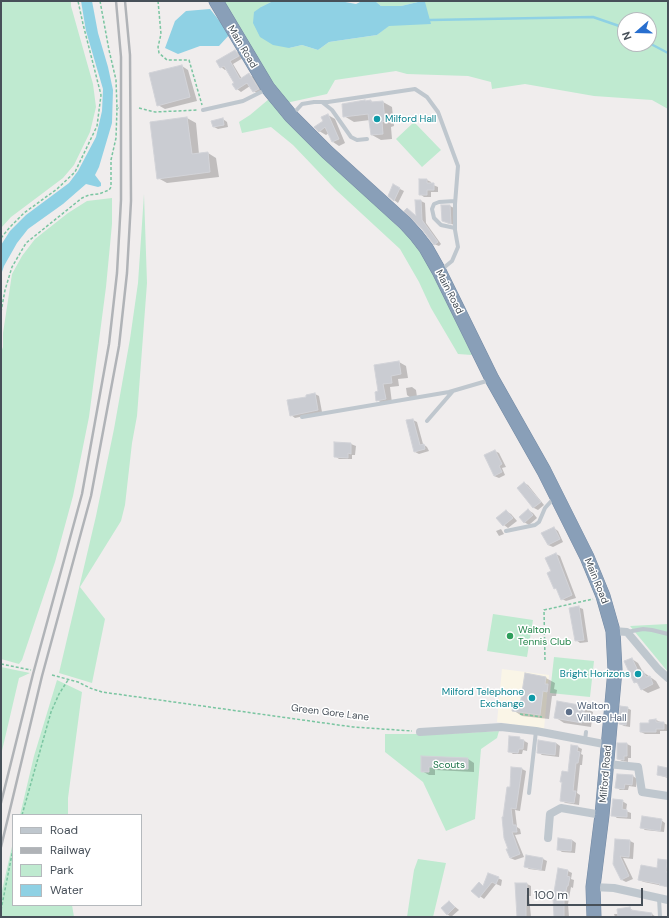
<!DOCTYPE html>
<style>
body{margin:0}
#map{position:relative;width:669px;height:918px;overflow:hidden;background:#f0eded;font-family:"DM Sans",sans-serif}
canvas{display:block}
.frame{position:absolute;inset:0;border:2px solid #475059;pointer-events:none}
.legend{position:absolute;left:12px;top:814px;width:130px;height:92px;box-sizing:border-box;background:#fff;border:1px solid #b5b9bd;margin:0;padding:5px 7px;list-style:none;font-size:12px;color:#475059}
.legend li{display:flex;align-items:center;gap:8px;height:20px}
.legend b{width:20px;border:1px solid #b5b9bd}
.north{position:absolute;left:617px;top:12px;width:40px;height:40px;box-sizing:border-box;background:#fff;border:1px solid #b5b9bd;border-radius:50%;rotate:250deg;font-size:11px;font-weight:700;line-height:16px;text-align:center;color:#475059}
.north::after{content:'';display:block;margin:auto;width:14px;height:18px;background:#286fcf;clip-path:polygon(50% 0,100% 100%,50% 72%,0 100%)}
.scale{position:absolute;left:527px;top:888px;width:116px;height:18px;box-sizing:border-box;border:2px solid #475059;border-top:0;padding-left:5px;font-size:12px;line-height:14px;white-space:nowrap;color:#475059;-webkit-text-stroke:3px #fff;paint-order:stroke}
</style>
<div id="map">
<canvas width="669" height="918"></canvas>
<div class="frame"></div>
<ul class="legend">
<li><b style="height:5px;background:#bfc7ce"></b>Road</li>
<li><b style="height:5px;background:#b0b3b7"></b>Railway</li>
<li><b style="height:11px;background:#bfead0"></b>Park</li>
<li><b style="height:11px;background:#8fd1e4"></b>Water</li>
</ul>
<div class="north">N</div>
<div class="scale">100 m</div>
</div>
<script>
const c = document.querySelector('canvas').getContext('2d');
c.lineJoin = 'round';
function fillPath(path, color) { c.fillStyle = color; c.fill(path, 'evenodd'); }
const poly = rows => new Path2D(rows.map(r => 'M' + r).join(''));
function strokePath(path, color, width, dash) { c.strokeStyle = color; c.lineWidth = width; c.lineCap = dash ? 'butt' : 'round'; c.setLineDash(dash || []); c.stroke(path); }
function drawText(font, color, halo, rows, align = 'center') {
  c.font = font + ' "DM Sans",sans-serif'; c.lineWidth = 3; c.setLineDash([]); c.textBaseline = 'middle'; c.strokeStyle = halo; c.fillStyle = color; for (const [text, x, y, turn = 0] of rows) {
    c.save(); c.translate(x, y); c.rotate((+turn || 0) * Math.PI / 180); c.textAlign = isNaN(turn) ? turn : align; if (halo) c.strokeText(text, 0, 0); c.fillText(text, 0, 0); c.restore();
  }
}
const commercial = poly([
 [502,669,549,675,544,729,497,722]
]);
const green = poly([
 [1,1,71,1,71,6,93,84,96,107,90,132,74,165,63,178,11,217,1,228],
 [220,1,273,1,261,7,289,48,302,45,318,50,329,42,377,35,418,2,401,6,381,6,375,1,668,1,668,109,652,100,594,96,525,84,492,89,491,82,468,76,407,74,396,71,335,80,327,94,286,103],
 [625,20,649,20,649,44,625,44],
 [269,99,285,119,414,242,431,269,472,355,458,354,431,308,419,282,400,249,335,189,293,145,271,127,242,133,239,122,250,115],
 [414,122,441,150,422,167,396,139],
 [144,194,147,283,137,416,132,443,125,505,121,521,80,587,105,619,92,683,59,673,96,516,114,429,130,339,138,283],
 [112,198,112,224,106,287,89,417,73,496,55,562,22,660,19,664,1,659,1,352,3,347,3,333,12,274,22,256,35,239,68,213,87,201],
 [493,614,533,620,527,657,487,651],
 [668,624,668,672,630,626],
 [554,657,594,661,590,697,550,693],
 [1,667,30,673,19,678,1,755],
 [57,680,82,692,68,798,68,815,20,815,34,756],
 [499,731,497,738,481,749,475,819,446,831,423,782,385,752,385,734,443,734],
 [13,842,13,905,72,905,74,917,1,917,1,895],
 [418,859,446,863,433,917,407,917,414,870]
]);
const water = poly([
 [81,1,92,1,98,33,108,67,113,90,112,123,99,167,95,175,101,183,101,186,98,187,86,184,63,204,28,229,17,243,4,266,1,275,1,245,10,231,26,215,69,183,78,171,96,137,102,111,103,89,86,31],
 [273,1,340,1,356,4,362,1,375,1,381,6,401,6,418,2,425,2,431,24,389,26,377,35,329,42,318,50,302,45,289,48,273,45,260,37,253,23,254,12,261,7],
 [210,9,230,34,219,46,200,46,178,54,165,48,175,21,186,11]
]);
const shadow = poly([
 [235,51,239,53,243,58,233,64,242,79,249,75,254,77,262,92,258,94,254,91,250,86,241,92,237,89,235,83,227,69,225,70,221,67],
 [182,66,188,70,197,101,165,109,158,105],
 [371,101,374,103,383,102,392,107,394,126,391,127,392,139,381,140,372,135,370,120,354,122,344,116],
 [328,115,335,119,345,143,339,146,333,142,329,133,326,135,319,131],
 [187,118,196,123,199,154,208,153,216,158,219,177,167,183,158,178],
 [223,119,227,122,228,127,218,129,214,127],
 [427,180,431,182,431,184,438,187,438,192,431,192,431,197,424,197,420,194],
 [394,186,404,191,398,203,394,200],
 [421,201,425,203,426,223,441,244,439,246,434,244,407,209,417,217],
 [450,206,454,208,455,225,447,223],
 [399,362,406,366,408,378,398,379,399,386,390,387,392,403,384,404,377,400,379,392,375,366],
 [412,387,416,390,417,397,411,398,407,395,406,388],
 [315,394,319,396,322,412,295,418,291,415,307,398],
 [413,420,417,422,423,444,427,447,429,451,419,454,415,452,407,421],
 [335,443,351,444,356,446,355,455,352,455,352,459,339,459,335,456],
 [495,451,499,453,506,467,502,468,505,475,499,478,494,476],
 [524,483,528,485,544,505,538,510,534,508,518,488],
 [528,510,533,513,537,518,529,525,524,522],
 [506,511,511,514,517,521,508,528,504,525,498,518],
 [554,528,558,531,563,542,553,547,548,545],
 [501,529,504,534,499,536,496,531],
 [556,554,560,556,576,598,566,601,562,599,558,590,555,588,552,572],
 [578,607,583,609,588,642,580,643,576,640],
 [632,659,638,663,643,672,656,681,660,688,648,693,641,689,639,684,635,682],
 [546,678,555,683,554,689,557,690,556,696,552,696,549,719,522,716,513,710,521,706],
 [584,707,593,712,591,727,564,723,555,717],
 [627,708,631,710,630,727,624,726,620,724],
 [656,720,668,725,668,731,660,731,660,734,645,734,641,732],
 [519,738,528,743,527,751,523,750,522,754,513,754,509,751],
 [556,743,560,746,559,757,542,755,538,752],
 [627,744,631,746,631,758,628,758,628,762,622,761,618,759],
 [578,747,582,749,581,754,583,755,582,765,580,765,577,793,580,795,579,805,566,803,561,801,569,773],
 [422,757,468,759,474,763,474,772,435,770,435,775,429,775,422,771],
 [512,768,522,769,526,771,520,811,515,810,517,827,520,829,521,834,515,835,524,857,515,860,510,858,509,849],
 [668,769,668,778,658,775],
 [633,776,637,779,636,787,629,786,628,790,620,790,616,787],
 [622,801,627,804,626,811,631,813,631,819,617,818,613,815],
 [661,820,665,823,664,832,645,830,641,827],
 [572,840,576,843,575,853,562,852,558,849],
 [630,841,634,843,633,859,623,858,633,879,626,882,622,880,614,864],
 [543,859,547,861,545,871,529,869,525,866],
 [659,860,668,862,668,887,644,882,639,880,658,869],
 [568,871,572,873,571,879,574,880,573,888,571,887,568,904,569,917,555,917],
 [498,878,502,880,501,886,496,884,484,899,473,891,479,884,484,887],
 [527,884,531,886,531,896,529,896,531,917,518,917],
 [449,902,459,910,451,917,447,914],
 [630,908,634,912,652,914,656,917,615,917,614,914,619,914]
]);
const stream = poly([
 [430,20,593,17,625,28],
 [649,43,668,53]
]);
const building = poly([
 [235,50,239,56,230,61,240,79,249,73,259,89,253,92,247,83,236,90,232,84,234,83,224,66,220,68,216,61,235,50],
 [182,65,190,97,157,106,149,73,182,65],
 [365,100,365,101,371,100,371,102,383,101,385,121,382,122,383,134,371,135,368,114,343,117,342,104,365,100],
 [328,114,339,139,332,142,325,127,319,132,314,127,323,121,321,117,328,114],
 [187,117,192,154,208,152,210,172,157,179,150,122,187,117],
 [223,118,224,125,213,127,211,121,223,118],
 [419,179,427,179,427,183,434,183,434,190,427,190,427,195,419,195,419,179],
 [393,184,400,188,394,201,388,196,393,184],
 [415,200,421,200,422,220,438,242,434,245,422,229,404,211,407,208,416,216,415,200],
 [441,205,450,205,451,224,442,221,441,205],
 [399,361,401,374,391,376,392,383,383,384,386,399,376,401,375,392,378,391,374,365,399,361],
 [315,393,318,410,290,416,287,400,306,397,306,395,315,393],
 [413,419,420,445,424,444,425,449,414,452,406,420,413,419],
 [334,442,351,443,351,454,348,453,348,458,334,457,334,442],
 [495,450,502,464,499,466,502,472,494,476,484,455,495,450],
 [524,482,541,502,533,508,517,488,524,482],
 [528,509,533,515,524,523,519,517,528,509],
 [506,510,513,518,503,526,496,518,506,510],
 [554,527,560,539,548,545,541,533,554,527],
 [556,553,572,595,561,600,556,588,554,589,547,573,551,571,545,558,556,553],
 [579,606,584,640,575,641,569,608,579,606],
 [632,658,639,673,643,671,646,677,650,676,653,684,641,690,637,682,634,683,624,661,632,658],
 [525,673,546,677,545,684,548,684,547,692,543,691,540,715,512,711,513,704,520,705,525,673],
 [557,701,585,706,582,723,554,718,557,701],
 [620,706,628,707,626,725,619,724,620,706],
 [656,719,656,722,664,722,664,729,656,729,656,732,640,732,640,723,649,723,649,720,656,719],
 [509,736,520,737,519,739,524,740,523,749,519,749,518,753,508,752,509,736],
 [538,740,556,743,555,755,537,753,538,740],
 [617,743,627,743,627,756,624,756,624,760,617,759,617,743],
 [571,745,578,746,577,751,580,752,578,763,576,763,573,791,576,791,574,803,560,801,562,782,560,782,562,771,568,772,571,745],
 [421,756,468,758,468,769,429,767,429,772,421,772,421,756],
 [658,766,668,768,668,777,657,775,658,766],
 [511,767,522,768,516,809,511,808,513,825,516,825,517,832,512,832,520,854,510,858,506,849,508,849,504,838,502,817,503,817,507,787,510,787,511,767],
 [617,774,633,775,632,785,625,784,624,789,615,788,617,774],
 [613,799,623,800,622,809,627,810,627,817,611,816,613,799],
 [642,816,662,819,660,831,640,828,642,816],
 [558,838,572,840,571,851,557,850,558,838],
 [615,839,630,840,629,857,620,856,629,876,621,880,613,864,615,839],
 [526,855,543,858,541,870,524,867,526,855],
 [658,859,667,860,666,871,668,874,668,887,659,885,660,884,638,880,641,865,657,868,658,859],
 [558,868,568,870,567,876,570,877,568,886,567,886,564,901,564,917,554,917,553,898,558,868],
 [488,873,499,877,496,884,492,882,479,898,471,891,479,882,483,886,488,873],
 [515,883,527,883,527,894,526,894,526,917,517,917,515,883],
 [449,901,455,907,447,915,441,908,449,901],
 [630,907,631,910,652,913,651,917,618,917,617,909,630,907]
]);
const path = poly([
 [100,1,109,50,116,80,117,108,119,108],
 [158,1,161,34,158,47,159,53,167,60,189,60,202,105],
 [139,108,155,112,198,110],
 [1,238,10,227,24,213,57,189,75,172,97,126,101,95,83,24,78,1],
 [1,312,5,290,12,267,26,243,82,198,89,195,99,194,109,190,111,187,111,160,116,138,117,108],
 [545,660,544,610,593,599],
 [1,664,31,670],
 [52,675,78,682,90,688,102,692,353,727,412,731],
 [520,714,542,717],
 [22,815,51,712,59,694,68,680],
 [1,910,13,849]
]);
const lane = poly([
 [322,102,332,110,351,137,357,140,367,139],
 [203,110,243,101,267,89],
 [293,114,302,104,314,102,328,102,415,89,427,97,438,112,458,166,455,204,455,230,458,247,452,261,441,270],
 [455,201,439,202,434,204,432,209,434,218,441,225,455,228],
 [302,417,449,392,490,380],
 [427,421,453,391],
 [506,531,535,525,539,522,545,508,554,498],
 [627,632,643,629,652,630,668,634],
 [585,740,586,732],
 [529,793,536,731],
 [659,898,660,917]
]);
const street = poly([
 [613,631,627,632,658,669,668,678],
 [420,732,501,727,536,731,609,745],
 [607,764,638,767,642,792,668,796],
 [548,838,550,814,561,808,602,815],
 [593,887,614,888,668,900]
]);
const highway = poly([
 [216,1,268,88,291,116,327,152,405,223,416,235,426,248,439,271,492,379,544,471,587,557,603,596,613,631,615,670,602,815,593,887,594,917]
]);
const rail = poly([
 [1,803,33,674,82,494,109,344,117,273,121,200,121,57,116,1],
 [1,847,42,676,91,496,119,346,127,273,131,201,130,55,125,1]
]);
const markers = [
 [377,119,4,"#0f9aa8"],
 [510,636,4,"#2e9e5b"],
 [638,674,4,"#0f9aa8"],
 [532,698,4,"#0f9aa8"],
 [569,712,4,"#5c6f8a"]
];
const streetNames = [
 ["Main Road",242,47,59],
 ["Main Road",449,292,63],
 ["Main Road",596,581,68],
 ["Green Gore Lane",330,713,7],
 ["Milford Road",606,774,-85]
];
const cultureNames = [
 ["Milford Hall",385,119,"left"],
 ["Bright Horizons",630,674],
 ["Milford Telephone",524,692],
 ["Exchange",524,704]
];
const leisureNames = [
 ["Walton",518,630],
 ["Tennis Club",518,642]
];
const serviceNames = [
 ["Walton",577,706],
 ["Village Hall",577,718]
];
const parkNames = [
 ["Scouts",449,765]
];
fillPath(commercial, '#faf5e7');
fillPath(green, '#bfead0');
fillPath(water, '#8fd1e4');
fillPath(shadow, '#0003');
strokePath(stream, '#8fd1e4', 2.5);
fillPath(building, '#caccd2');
strokePath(building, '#d2d3d8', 1);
strokePath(highway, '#748aa4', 15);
strokePath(path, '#7ac5a1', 1.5, [3, 2]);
strokePath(lane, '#bfc7ce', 4);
strokePath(street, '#bfc7ce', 8);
strokePath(highway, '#899fb8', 14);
strokePath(rail, '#b0b3b7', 2.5);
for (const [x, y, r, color] of markers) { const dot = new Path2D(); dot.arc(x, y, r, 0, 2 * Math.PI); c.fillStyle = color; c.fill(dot); strokePath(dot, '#fff', 1.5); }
drawText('10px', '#475059', '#fff', streetNames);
drawText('10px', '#0d838f', '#fff', cultureNames, 'right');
drawText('10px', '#27864d', '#fff', leisureNames, 'left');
drawText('10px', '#4e5e75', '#fff', serviceNames, 'left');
drawText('10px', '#1e734a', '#fff', parkNames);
</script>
